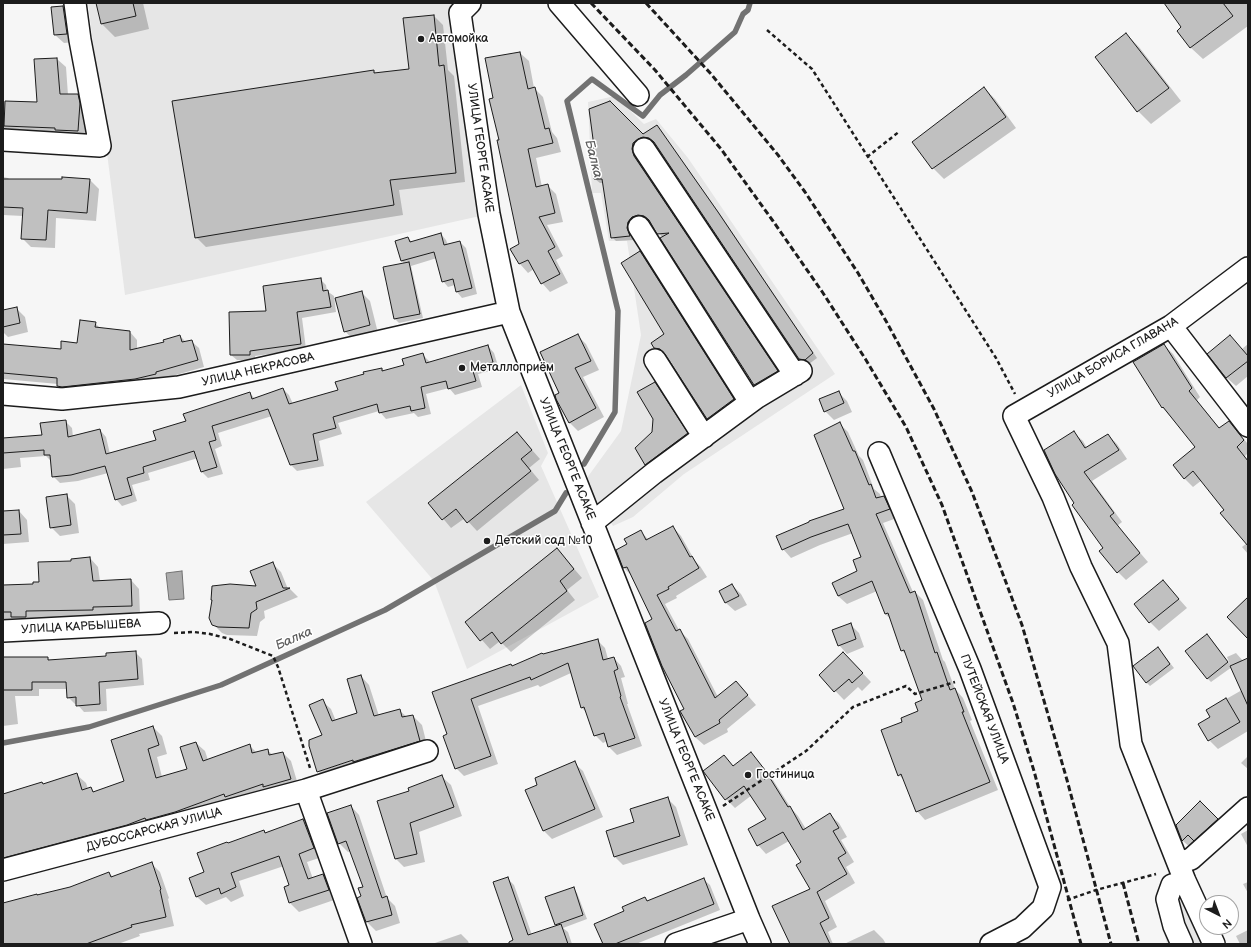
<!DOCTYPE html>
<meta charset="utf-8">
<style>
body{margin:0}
#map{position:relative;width:1251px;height:947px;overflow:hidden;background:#f6f6f6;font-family:"Balsamiq Sans",sans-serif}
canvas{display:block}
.frame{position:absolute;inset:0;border:4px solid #1c1c1c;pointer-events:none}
.north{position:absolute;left:1199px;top:895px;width:40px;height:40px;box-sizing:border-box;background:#fff;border:1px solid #a4a4a4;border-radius:50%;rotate:138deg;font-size:11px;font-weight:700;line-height:16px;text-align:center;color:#1c1c1c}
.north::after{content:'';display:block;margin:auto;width:14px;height:18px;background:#1c1c1c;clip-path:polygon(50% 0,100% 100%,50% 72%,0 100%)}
</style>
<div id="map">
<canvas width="1251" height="947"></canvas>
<div class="frame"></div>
<div class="north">N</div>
</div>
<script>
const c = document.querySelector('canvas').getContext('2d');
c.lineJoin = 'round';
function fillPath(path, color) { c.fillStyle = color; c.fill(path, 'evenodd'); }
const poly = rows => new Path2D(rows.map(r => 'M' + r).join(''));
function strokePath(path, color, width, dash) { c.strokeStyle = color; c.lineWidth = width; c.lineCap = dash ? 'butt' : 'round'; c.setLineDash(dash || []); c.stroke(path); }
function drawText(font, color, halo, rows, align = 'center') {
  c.font = font + ' "Balsamiq Sans",sans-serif'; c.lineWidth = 3; c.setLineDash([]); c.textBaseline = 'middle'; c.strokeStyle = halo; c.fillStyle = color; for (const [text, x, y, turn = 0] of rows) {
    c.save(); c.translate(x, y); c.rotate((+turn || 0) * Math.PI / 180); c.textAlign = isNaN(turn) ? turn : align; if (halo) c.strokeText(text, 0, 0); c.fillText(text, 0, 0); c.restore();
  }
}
const built = poly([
 [88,3,458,3,489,214,125,295],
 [615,96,644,124,656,119,688,158,835,374,684,474,633,517,613,526,584,482,621,431,641,335,627,241,609,241,601,193,592,193,588,102],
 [521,385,548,453,541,466,599,597,467,669,434,581,366,502],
 [1185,896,1208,944,1167,944,1155,900]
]);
const water = poly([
 [182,571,184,599,169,600,166,573,182,571]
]);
const shadow = poly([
 [97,3,143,3,149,29,115,37,102,24],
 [1165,3,1248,3,1248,26,1203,59,1190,47,1183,28],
 [63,7,72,16,75,42,64,43,55,35],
 [434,16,443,25,448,70,454,76,465,182,399,190,403,215,206,247,196,237,373,71,377,74,410,70],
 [1126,34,1139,47,1181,101,1151,124,1138,111,1097,57],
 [520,53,529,61,534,88,543,97,552,132,557,138,561,152,536,158,542,187,547,185,556,194,563,222,547,225,563,256,556,260,568,283,550,292,542,283,534,269,528,273,520,264,512,249,520,245,500,140,494,99],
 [57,59,66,67,68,95,78,95,86,104,88,113,87,139,3,139,3,102,38,104],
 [984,88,995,99,1016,128,944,179,933,168,914,142],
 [657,126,722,217,817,358,809,364,804,363,800,359,654,142,647,141,636,154,638,161,781,375,759,389,754,385,662,238,663,238,649,220,643,219,631,233,634,240,616,241,612,237,604,183,600,183,595,179,594,138,643,136],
 [3,177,8,178,10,180,90,180,99,189,96,221,56,218,55,248,31,247,23,239,23,216,3,215],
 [441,234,446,240,448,245,460,242,466,248,477,294,462,298,457,292,455,285,448,287,443,281,437,258,411,266,423,318,399,323,395,319,404,264,402,261,396,241,408,238,412,242],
 [640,252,644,256,737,404,712,423,708,419,667,354,659,352,655,347,666,334],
 [320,279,326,285,327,291,334,296,336,312,302,318,306,349,255,356,255,360,237,360,231,355],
 [361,292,370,301,378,333,353,340,345,331],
 [16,308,25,317,28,332,8,337,3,332,3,311],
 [95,323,101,329,130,332,137,340,137,350,165,343,180,336,186,342,191,341,199,348,204,367,162,379,65,393,58,386,58,384,3,379,3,345,61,350,78,344],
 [577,335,586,344,599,370,583,377,604,417,578,431,569,422,560,393],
 [1230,336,1242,349,1248,344,1248,376,1236,386,1227,378,1209,354],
 [1164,345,1173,354,1200,397,1197,400,1220,429,1229,422,1248,444,1248,453,1245,456,1248,460,1248,554,1242,547,1247,543,1226,510,1202,480,1193,487,1184,478,1197,447,1162,407],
 [488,346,494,353,499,369,478,374,482,387,455,395,449,388,426,394,431,414,418,417,414,413,386,419,379,411,338,423,342,434,319,441,324,466,297,471,291,465,272,416,218,433,222,446,215,449,223,474,208,478,202,472,198,458,148,473,150,480,132,485,137,501,122,506,116,499,108,473,78,481,60,483,53,476,51,461,46,456,20,458,21,467,3,469,3,439,43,436,65,421,72,428,73,437,100,430,106,437,110,454,157,440,187,422,250,393,255,399,283,389,289,395,293,404,339,391,382,369,384,371,405,366,423,355,429,361,430,363],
 [655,383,659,388,691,438,650,468,646,464,653,433],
 [838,392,847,401,852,412,834,420,825,411],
 [839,423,848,432,859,456,863,460,874,489,880,494,881,498,884,497,892,505,897,518,883,523,913,592,915,592,923,600,943,660,945,662,955,689,963,698,972,720,970,721,998,790,925,820,917,811,905,781,899,775,904,723,919,712,924,701,908,656,902,651,892,620,885,614,877,591,847,604,838,596,833,583,859,572,863,558,853,533,820,545,791,558,783,549,846,509],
 [517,433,540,459,529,468,539,480,477,531,465,518,451,528,430,503],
 [1074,433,1083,441,1087,448,1108,435,1117,444,1127,459,1092,481,1122,522,1117,526,1148,562,1126,580,1118,572,1104,548,1075,504],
 [66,495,75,504,79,533,60,536,51,527],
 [19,511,27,520,29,542,3,544,3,512],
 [673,527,681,536,695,561,700,566,707,577,676,596,677,598,665,604,679,630,688,639,718,697,736,682,756,705,727,729,728,732,704,745,695,737,653,620,632,576,624,568,617,551,628,545,641,532,649,540],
 [557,549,582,578,567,590,575,600,511,652,500,641,490,649,466,622],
 [90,558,98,567,100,581,131,580,139,589,140,614,3,620,3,586,34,585,40,583,72,562],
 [272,563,281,572,288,589,290,589,298,597,264,611,265,618,260,622,257,636,227,635,222,633,213,624,213,601,212,600,257,587],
 [1163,581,1187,608,1159,631,1150,622],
 [732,585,741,594,747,605,735,611,726,603,720,591],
 [850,624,859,633,864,647,847,654,839,645],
 [1211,639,1230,664,1227,657,1236,653,1244,662,1248,669,1248,731,1218,749,1209,740,1212,717,1207,710,1242,690,1232,667,1211,682,1207,678],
 [597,640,605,648,608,659,614,658,621,666,625,677,621,678,628,704,627,704,642,746,617,755,609,747,607,741,603,743,595,735,587,713,582,708,571,673,540,687,538,685,478,706,498,764,464,776,456,768,449,735,434,693,513,667,543,655],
 [135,652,142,659,144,685,106,689,107,711,84,712,77,704,75,704,68,697,67,689,39,689,39,696,15,696,18,724,3,726,3,658,48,658,50,661,107,657],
 [1162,653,1174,668,1150,686,1146,682],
 [852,662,871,682,862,691,858,687,844,700,820,675],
 [361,676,369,685,379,716,400,711,407,717,413,716,422,725,428,749,327,780,318,771,323,736,322,701,331,709,336,721,358,714],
 [153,727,162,736,167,754,157,757,162,777,188,770,196,743,205,751,208,760,249,745,257,753,267,750,273,755,283,753,291,761,299,788,3,871,3,795,77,775,86,783,88,789,91,788,95,793,125,782],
 [751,754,759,762,773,780,791,808,798,816,806,829,830,815,839,823,847,837,841,840,854,862,846,867,855,883,825,901,837,927,828,932,833,944,790,944,812,889,802,862,789,841,766,854,758,845,768,820,752,795,735,808,726,799,705,771,724,757,734,767],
 [1248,756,1248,769,1241,763],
 [574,763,583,771,603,817,552,839,544,831,539,785],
 [442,777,451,785,462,816,419,832,425,862,404,867,395,858,410,792],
 [667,798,676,807,688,845,623,865,615,857,636,823],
 [1200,803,1225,828,1192,849,1183,841,1177,825],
 [351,806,359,815,387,898,395,906,400,923,376,931,367,922,358,898,362,897,364,887,350,851,348,852,339,843],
 [303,820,312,829,322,857,307,862,313,879,323,875,332,884,337,899,299,912,290,903,285,888,291,886,284,866,239,881,244,896,231,902,226,897,206,905,197,897,205,872,228,844,264,832,266,834],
 [1248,830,1248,847,1241,834],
 [151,863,160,872,169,898,168,899,174,926,139,934,140,936,118,944,3,944,3,904,71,888,109,873,113,877],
 [507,878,514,885,532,935,557,926,556,925,573,888,577,893,587,919,563,928,568,932,572,944,515,944],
 [703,879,710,885,720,910,636,944,604,944,625,912,645,899,648,901],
 [1248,882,1248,893,1243,884],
 [874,930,883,939,886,944,844,944],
 [1248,930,1248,944,1240,944,1236,936],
 [461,934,468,941,469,944,432,944]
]);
const stream = poly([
 [584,464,615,412,618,311,567,101,592,79,643,116,660,95,686,75,735,32,743,14,748,10,750,3],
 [3,743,89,727,221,685,385,610,555,511,566,493]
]);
const building = poly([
 [96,3,133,3,136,16,101,24,96,3],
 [1164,3,1223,3,1233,16,1190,48,1177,31,1181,27,1164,3],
 [63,6,67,34,54,35,51,7,63,6],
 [434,15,439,66,444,65,456,173,390,180,394,205,195,238,172,101,374,70,374,73,409,69,403,18,434,15],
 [1126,33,1169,88,1137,112,1095,57,1126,33],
 [520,52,528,89,535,87,545,129,549,128,553,143,528,149,536,187,548,184,555,213,539,217,555,247,548,251,560,274,541,284,528,260,519,264,510,249,519,244,497,140,499,140,489,99,493,98,485,58,520,52],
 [57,58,60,94,78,94,80,103,78,131,55,130,55,128,4,126,5,101,37,102,34,59,57,58],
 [984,87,1006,117,932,169,912,142,984,87],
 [610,101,643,134,657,125,718,212,813,353,805,360,799,359,654,142,649,138,643,137,638,139,633,143,632,149,634,156,778,371,754,385,660,238,669,233,657,234,649,220,644,216,638,215,632,217,628,222,627,228,630,236,611,238,602,179,594,179,593,139,589,109,610,101],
 [62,177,90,179,87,213,48,210,46,240,21,239,23,208,3,207,3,179,62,179,62,177],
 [441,233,444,245,460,241,472,288,456,292,453,279,442,282,434,252,401,261,395,241,408,237,410,242,441,233],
 [640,251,734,399,707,419,665,354,660,349,654,348,651,343,664,334,621,263,640,251],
 [409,262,420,314,394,319,383,267,409,262],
 [321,278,323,291,328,290,331,307,297,312,301,344,250,351,250,355,230,355,229,312,266,311,263,286,321,278],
 [362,291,370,325,344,332,335,298,362,291],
 [17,307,20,323,3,327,3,310,17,307],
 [80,320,96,322,95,327,130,331,130,350,164,342,163,340,180,335,182,342,192,340,198,360,156,372,156,374,135,379,62,387,57,386,57,378,3,373,3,344,61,349,61,341,77,343,80,320],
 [578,334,591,361,575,368,596,408,569,423,556,399,555,395,559,393,540,352,578,334],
 [1230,335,1248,356,1248,361,1226,378,1207,354,1230,335],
 [1164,344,1192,388,1189,391,1219,428,1229,421,1244,440,1237,447,1248,461,1248,546,1220,513,1224,510,1193,471,1184,479,1173,465,1195,447,1163,407,1162,408,1133,362,1164,344],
 [488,345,493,362,472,368,476,381,448,389,446,381,421,387,425,408,411,411,410,406,379,413,377,404,333,417,336,428,313,434,318,460,290,465,268,409,212,426,216,440,209,442,217,467,201,472,194,451,143,467,144,473,127,478,132,495,115,500,105,466,71,475,52,477,50,455,44,455,44,450,3,453,3,438,42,435,40,423,66,420,68,437,100,429,106,454,156,440,153,431,186,421,183,414,250,392,252,399,283,388,289,404,338,390,335,382,364,374,363,372,382,368,382,371,404,365,402,359,423,353,426,363,488,345],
 [655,382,688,433,645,465,635,448,652,432,653,419,637,392,655,382],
 [839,391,844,403,824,412,819,399,839,391],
 [840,422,853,451,855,451,869,485,871,484,876,498,884,496,890,509,876,514,910,593,915,591,935,653,937,652,950,690,955,688,964,712,962,712,990,782,916,812,901,774,898,776,881,730,902,722,901,718,918,711,915,703,922,700,904,650,901,651,888,613,885,614,872,581,838,596,832,583,857,571,853,560,861,557,848,524,811,537,782,550,776,536,809,522,809,521,844,509,814,435,840,422],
 [1074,431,1085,448,1108,434,1119,450,1084,472,1114,513,1110,516,1140,553,1117,573,1099,551,1103,548,1072,505,1074,503,1055,474,1044,450,1074,431],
 [517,432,532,450,521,459,531,471,467,523,456,509,442,520,428,503,517,432],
 [67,494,71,525,50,528,46,497,67,494],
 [19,510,21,534,3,535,3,511,19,510],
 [673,526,690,557,692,556,699,568,668,587,669,589,657,595,676,631,680,629,715,698,736,681,748,695,719,720,720,723,695,737,680,711,684,709,662,666,645,623,652,619,627,567,623,568,616,550,627,544,624,539,641,530,646,540,673,526],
 [557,548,574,569,560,581,567,591,501,644,492,632,480,641,465,622,557,548],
 [90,557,93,581,131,579,132,606,93,607,93,610,26,611,26,617,11,617,11,612,3,612,3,585,33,584,33,582,39,582,38,562,71,561,71,559,90,557],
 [273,562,283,588,290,588,256,602,257,609,251,613,249,628,218,627,212,625,209,618,212,600,211,600,212,586,230,584,256,586,250,571,273,562],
 [1163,580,1179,599,1149,623,1134,604,1163,580],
 [732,584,739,596,725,603,719,591,732,584],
 [1248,597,1248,639,1227,617,1248,597],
 [851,623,856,639,838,646,832,630,851,623],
 [1207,634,1228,662,1207,679,1185,651,1207,634],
 [598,639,603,660,614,657,618,669,614,671,621,696,620,697,635,738,608,747,604,733,594,736,584,707,581,708,568,663,531,680,530,677,471,699,491,756,455,769,443,736,447,734,432,692,511,664,512,666,542,653,543,654,598,639],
 [1158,647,1170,664,1146,683,1133,666,1158,647],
 [136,651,138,679,99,682,100,704,76,706,76,697,67,698,66,682,32,682,32,690,3,690,3,657,48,657,48,660,106,656,106,653,136,651],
 [843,652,863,673,852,683,849,679,834,692,819,675,843,652],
 [1248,658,1248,706,1230,666,1248,658],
 [361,675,374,716,400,709,402,717,413,715,420,741,353,762,353,760,317,772,309,746,309,740,322,735,309,705,323,699,332,721,357,713,347,679,361,675],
 [1226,698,1240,722,1208,741,1198,724,1210,717,1206,710,1226,698],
 [153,726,159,745,148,749,156,778,187,769,180,747,196,742,203,761,250,744,252,753,268,749,269,755,283,752,291,779,263,787,263,784,225,797,224,794,175,812,146,820,145,818,127,825,3,858,3,794,42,782,43,784,77,773,82,790,91,787,93,792,124,781,111,740,153,726],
 [751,752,765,770,788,807,790,806,803,830,830,813,839,828,833,831,846,853,838,858,847,874,817,892,829,918,820,923,830,944,790,944,772,906,810,889,796,865,801,862,783,832,757,846,748,829,766,819,744,786,725,800,703,771,724,755,733,766,751,752],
 [575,761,595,809,543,831,525,790,537,785,535,778,575,761],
 [442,775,454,807,410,823,417,854,395,859,377,801,409,791,408,788,442,775],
 [668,797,680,836,614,857,606,831,634,822,630,809,668,797],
 [1200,801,1218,819,1194,841,1188,835,1182,841,1176,825,1200,801],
 [351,805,382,898,387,896,392,915,366,922,357,898,361,896,358,888,363,887,346,841,338,844,327,813,351,805],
 [303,819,314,848,299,854,308,879,323,874,329,890,289,903,284,887,289,885,279,856,231,873,236,887,221,894,219,888,196,897,189,878,204,872,197,853,227,842,228,843,264,830,265,833,303,819],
 [152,862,161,889,160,890,166,917,131,925,132,927,86,944,3,944,3,903,37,894,37,895,70,887,109,872,111,877,152,862],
 [508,877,528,935,561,924,568,944,509,944,509,942,513,940,493,882,508,877],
 [704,878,714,904,615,944,603,944,594,924,624,911,622,907,645,897,647,901,704,878],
 [574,887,583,915,555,925,545,897,574,887]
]);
const path = poly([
 [767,30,812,69,996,358,1015,394],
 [867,157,900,131],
 [174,633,194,632,210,634,230,639,273,656,278,667,310,768],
 [723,806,806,751,853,707,906,686,915,694,955,682],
 [1067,900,1096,890,1156,874]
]);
const minor = poly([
 [470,3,460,13,489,214,509,312,749,919,760,944],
 [559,3,638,95],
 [3,140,100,146,80,40,75,3],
 [644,149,795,375],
 [639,227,750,402],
 [1171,326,1248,426],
 [655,360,704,437],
 [3,394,62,399,179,387,509,312],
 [879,453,970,669,1050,887,1043,908,1022,928,991,944],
 [592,523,654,473,756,398,801,371],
 [3,631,159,623],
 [306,790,361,944],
 [1178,863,1191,859,1248,808],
 [3,870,306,790,427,751],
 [676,944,749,919],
 [1182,944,1174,926,1167,899,1172,885,1185,881],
 [1214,944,1185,881,1131,744,1118,643,1081,567,1053,497,1014,416,1171,326,1248,268]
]);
const rail = poly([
 [591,3,655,70,721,149,773,221,823,293,866,360,906,427,942,505,1013,703,1034,771,1081,944],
 [646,3,711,74,778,155,805,192,858,273,886,321,934,409,972,492,1022,625,1067,780,1111,944],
 [1123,883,1139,944]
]);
const markers = [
 [421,39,4,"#1c1c1c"],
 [462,368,4,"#1c1c1c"],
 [487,541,4,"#1c1c1c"],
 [748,775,4,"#1c1c1c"]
];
const poiNames = [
 ["Автомойка",429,39],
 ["Металлоприём",470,368],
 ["Детский сад №10",495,541],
 ["Гостиница",756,775]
];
const streetNames = [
 ["УЛИЦА ГЕОРГЕ АСАКЕ",480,148,82],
 ["УЛИЦА БОРИСА ГЛАВАНА",1113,358,-30],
 ["УЛИЦА НЕКРАСОВА",258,370,-13],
 ["УЛИЦА ГЕОРГЕ АСАКЕ",567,459,68],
 ["УЛИЦА КАРБЫШЕВА",81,627,-3],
 ["ПУТЕЙСКАЯ УЛИЦА",984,709,69],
 ["УЛИЦА ГЕОРГЕ АСАКЕ",686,760,68],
 ["ДУБОССАРСКАЯ УЛИЦА",154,830,-15]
];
const waterNames = [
 ["Балка",593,159,76],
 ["Балка",294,639,-24]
];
fillPath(built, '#e6e6e6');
fillPath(water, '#acacac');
strokePath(water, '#727272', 1);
fillPath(shadow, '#0003');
strokePath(stream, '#727272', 5.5);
fillPath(building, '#c0c0c0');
strokePath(building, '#1c1c1c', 1);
strokePath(minor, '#1c1c1c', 24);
strokePath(path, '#1c1c1c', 2.5, [4, 3]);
strokePath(minor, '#fff', 21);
strokePath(rail, '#1c1c1c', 3, [6, 3]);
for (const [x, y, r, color] of markers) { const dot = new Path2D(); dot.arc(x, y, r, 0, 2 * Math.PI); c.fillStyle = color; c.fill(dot); strokePath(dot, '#fff', 1.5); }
drawText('12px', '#1c1c1c', '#fff', poiNames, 'left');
drawText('12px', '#1c1c1c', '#fff', streetNames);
drawText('italic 13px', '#5d5d5d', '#fff', waterNames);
</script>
